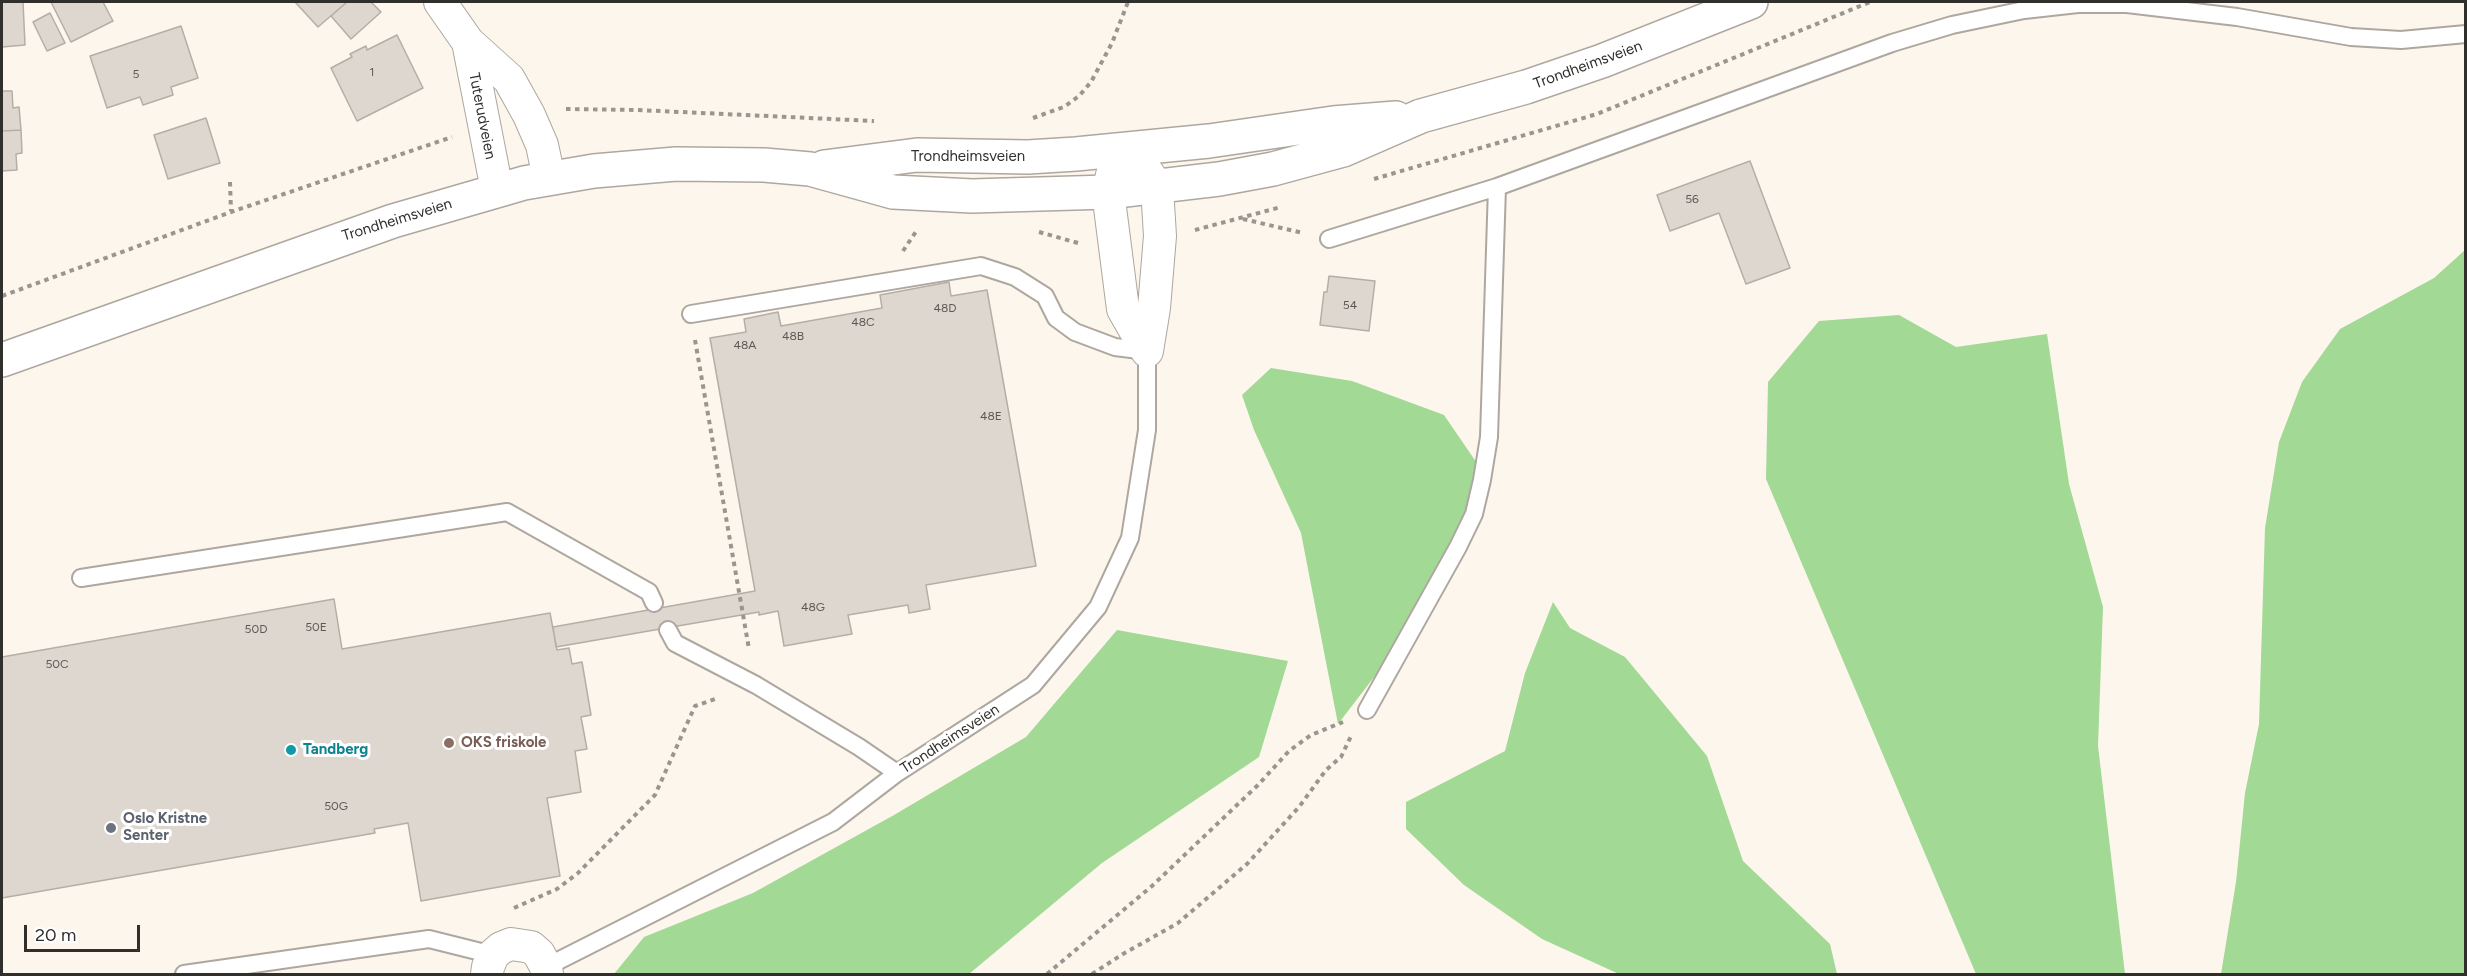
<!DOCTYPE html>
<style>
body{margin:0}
#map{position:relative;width:2467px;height:976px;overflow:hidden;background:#fdf6ed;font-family:Figtree,sans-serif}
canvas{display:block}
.frame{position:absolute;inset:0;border:3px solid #312f2c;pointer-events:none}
.scale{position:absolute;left:24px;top:925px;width:116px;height:27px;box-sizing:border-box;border:3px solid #312f2c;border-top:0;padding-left:8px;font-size:18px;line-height:21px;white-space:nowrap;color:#312f2c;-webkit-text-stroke:4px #fff;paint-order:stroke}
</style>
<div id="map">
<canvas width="2467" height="976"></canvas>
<div class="frame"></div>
<div class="scale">20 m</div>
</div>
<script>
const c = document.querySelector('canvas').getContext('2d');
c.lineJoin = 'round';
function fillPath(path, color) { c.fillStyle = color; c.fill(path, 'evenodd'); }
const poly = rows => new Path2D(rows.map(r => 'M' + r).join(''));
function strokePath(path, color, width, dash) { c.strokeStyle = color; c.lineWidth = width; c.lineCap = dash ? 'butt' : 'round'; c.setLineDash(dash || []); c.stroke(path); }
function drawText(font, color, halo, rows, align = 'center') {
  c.font = font + ' Figtree,sans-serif'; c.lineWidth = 6; c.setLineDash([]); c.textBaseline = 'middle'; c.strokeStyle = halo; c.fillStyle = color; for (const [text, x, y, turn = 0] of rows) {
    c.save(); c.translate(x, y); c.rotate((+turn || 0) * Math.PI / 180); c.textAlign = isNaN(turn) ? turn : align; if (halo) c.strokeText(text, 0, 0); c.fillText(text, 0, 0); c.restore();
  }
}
const forest = poly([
 [2465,250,2465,974,2221,974,2236,882,2245,793,2259,724,2265,528,2279,442,2302,382,2340,329,2434,278],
 [1899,315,1956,347,2047,334,2069,484,2103,607,2098,746,2125,974,1976,974,1766,479,1768,382,1819,321],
 [1271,368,1352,381,1444,415,1483,472,1479,510,1411,629,1338,724,1301,533,1254,430,1242,395],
 [1553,602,1570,628,1625,657,1707,756,1743,861,1830,944,1837,974,1619,974,1542,939,1464,885,1406,829,1406,802,1505,751,1525,673],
 [1117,630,1288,661,1259,757,1102,863,969,974,614,974,644,937,753,893,894,815,1026,737]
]);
const building = poly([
 [2,2,23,2,25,45,2,47,2,2],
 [51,2,103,2,113,21,71,42,51,2],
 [295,2,347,2,318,27,295,2],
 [347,2,371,2,381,12,351,39,331,16,347,2],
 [50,13,65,43,47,51,33,22,50,13],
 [181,26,198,78,171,87,173,95,143,105,140,97,107,108,90,56,181,26],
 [397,35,423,88,357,121,331,68,352,57,350,54,366,46,367,50,397,35],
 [2,91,12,91,13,108,19,107,21,130,2,131,2,91],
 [206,118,220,163,168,179,154,135,206,118],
 [21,130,22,153,16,154,17,170,2,171,2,131,21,130],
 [1750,161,1790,268,1746,284,1719,213,1670,231,1657,195,1750,161],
 [1329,276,1375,281,1369,331,1320,325,1324,292,1327,292,1329,276],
 [949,282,951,296,987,290,1036,566,926,585,930,609,909,613,908,605,848,615,852,634,784,646,778,611,759,615,759,612,556,647,553,627,755,591,710,338,746,332,744,319,778,312,781,326,882,308,880,295,949,282],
 [334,599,342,649,550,613,557,650,569,648,572,664,582,662,591,715,581,717,587,749,575,751,581,792,547,798,560,876,421,901,408,823,374,829,375,833,2,898,2,657,334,599]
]);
const path = poly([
 [566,109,638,110,874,121],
 [1033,118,1064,107,1079,96,1091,82,1112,43,1128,2],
 [1374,179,1597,114,1870,2],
 [230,182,231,211],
 [1243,219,1303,233],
 [1195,230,1281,207],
 [1039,232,1078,243],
 [903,251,917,230],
 [2,296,231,212,452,137],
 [695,340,749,649],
 [514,908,557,889,578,873,655,795,695,706,718,698],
 [1047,974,1152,886,1258,785,1289,751,1311,735,1343,722],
 [1092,974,1123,954,1178,923,1247,864,1299,807,1326,770,1341,757,1352,734]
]);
const lane = poly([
 [1329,239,1497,187,1892,43,1952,25,2024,10,2078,4,2127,4,2237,17,2351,37,2401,40,2466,34],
 [81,578,507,512,649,592,654,603],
 [668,630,675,643,756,685,859,747,897,773],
 [1367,710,1458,547,1474,514,1482,480,1489,437,1497,187],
 [546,967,833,822,897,773,1033,685,1098,607,1130,538,1147,430,1147,351,1115,347,1075,332,1056,318,1045,296,1015,277,981,266,691,314],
 [184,974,429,939,493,955]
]);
const street = poly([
 [440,2,468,42,509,79,529,115,542,145,549,178],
 [468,42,497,190],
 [1127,149,1145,169,1157,187,1160,236,1154,308,1147,351,1123,309,1108,192,1113,171,1127,149],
 [487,974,488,967,493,955,501,948,511,944,531,947,539,954,546,967,547,974]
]);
const secondary = poly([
 [824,167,917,155,1028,157,1076,154,1209,141,1333,123,1396,118],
 [2,360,393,221,524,183,594,171,676,164,764,165,810,169,893,192,972,196,1108,192,1219,179,1273,169,1343,150,1421,116,1526,87,1602,61,1751,2]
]);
const markers = [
 [449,743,6,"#8d6e63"],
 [291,750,6,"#0f9aa8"],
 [111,828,6,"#6b7280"]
];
const numberNames = [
 ["1",372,72],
 ["5",136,74],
 ["56",1692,199],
 ["54",1350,305],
 ["48D",945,308],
 ["48C",863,322],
 ["48B",793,336],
 ["48A",745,345],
 ["48E",991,416],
 ["48G",813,607],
 ["50E",316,627],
 ["50D",256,629],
 ["50C",57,664],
 ["50G",336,806]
];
const streetNames = [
 ["Trondheimsveien",1588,65,-20],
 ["Tuterudveien",482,116,79],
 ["Trondheimsveien",968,157],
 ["Trondheimsveien",397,220,-17],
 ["Trondheimsveien",950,739,-33]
];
const educationNames = [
 ["OKS friskole",461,743]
];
const cultureNames = [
 ["Tandberg",303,750]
];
const worshipNames = [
 ["Oslo Kristne",123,819],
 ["Senter",123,836]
];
fillPath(forest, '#a1d995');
fillPath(building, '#ded7cf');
strokePath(building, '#b5aea7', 1.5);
strokePath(lane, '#aea79f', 20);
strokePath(street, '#aea79f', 34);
strokePath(secondary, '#aea79f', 36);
strokePath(path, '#99958f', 4, [4.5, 4.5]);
strokePath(lane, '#fff', 16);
strokePath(street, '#fff', 32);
strokePath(secondary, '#fff', 33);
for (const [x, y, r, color] of markers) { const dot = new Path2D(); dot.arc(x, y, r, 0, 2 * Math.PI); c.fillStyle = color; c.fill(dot); strokePath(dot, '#fff', 2); }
drawText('12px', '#5c5955', null, numberNames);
drawText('15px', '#312f2c', '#fff', streetNames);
drawText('bold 15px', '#785e54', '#fff', educationNames, 'left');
drawText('bold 15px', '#0d838f', '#fff', cultureNames, 'left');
drawText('bold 15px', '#5b616d', '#fff', worshipNames, 'left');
</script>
